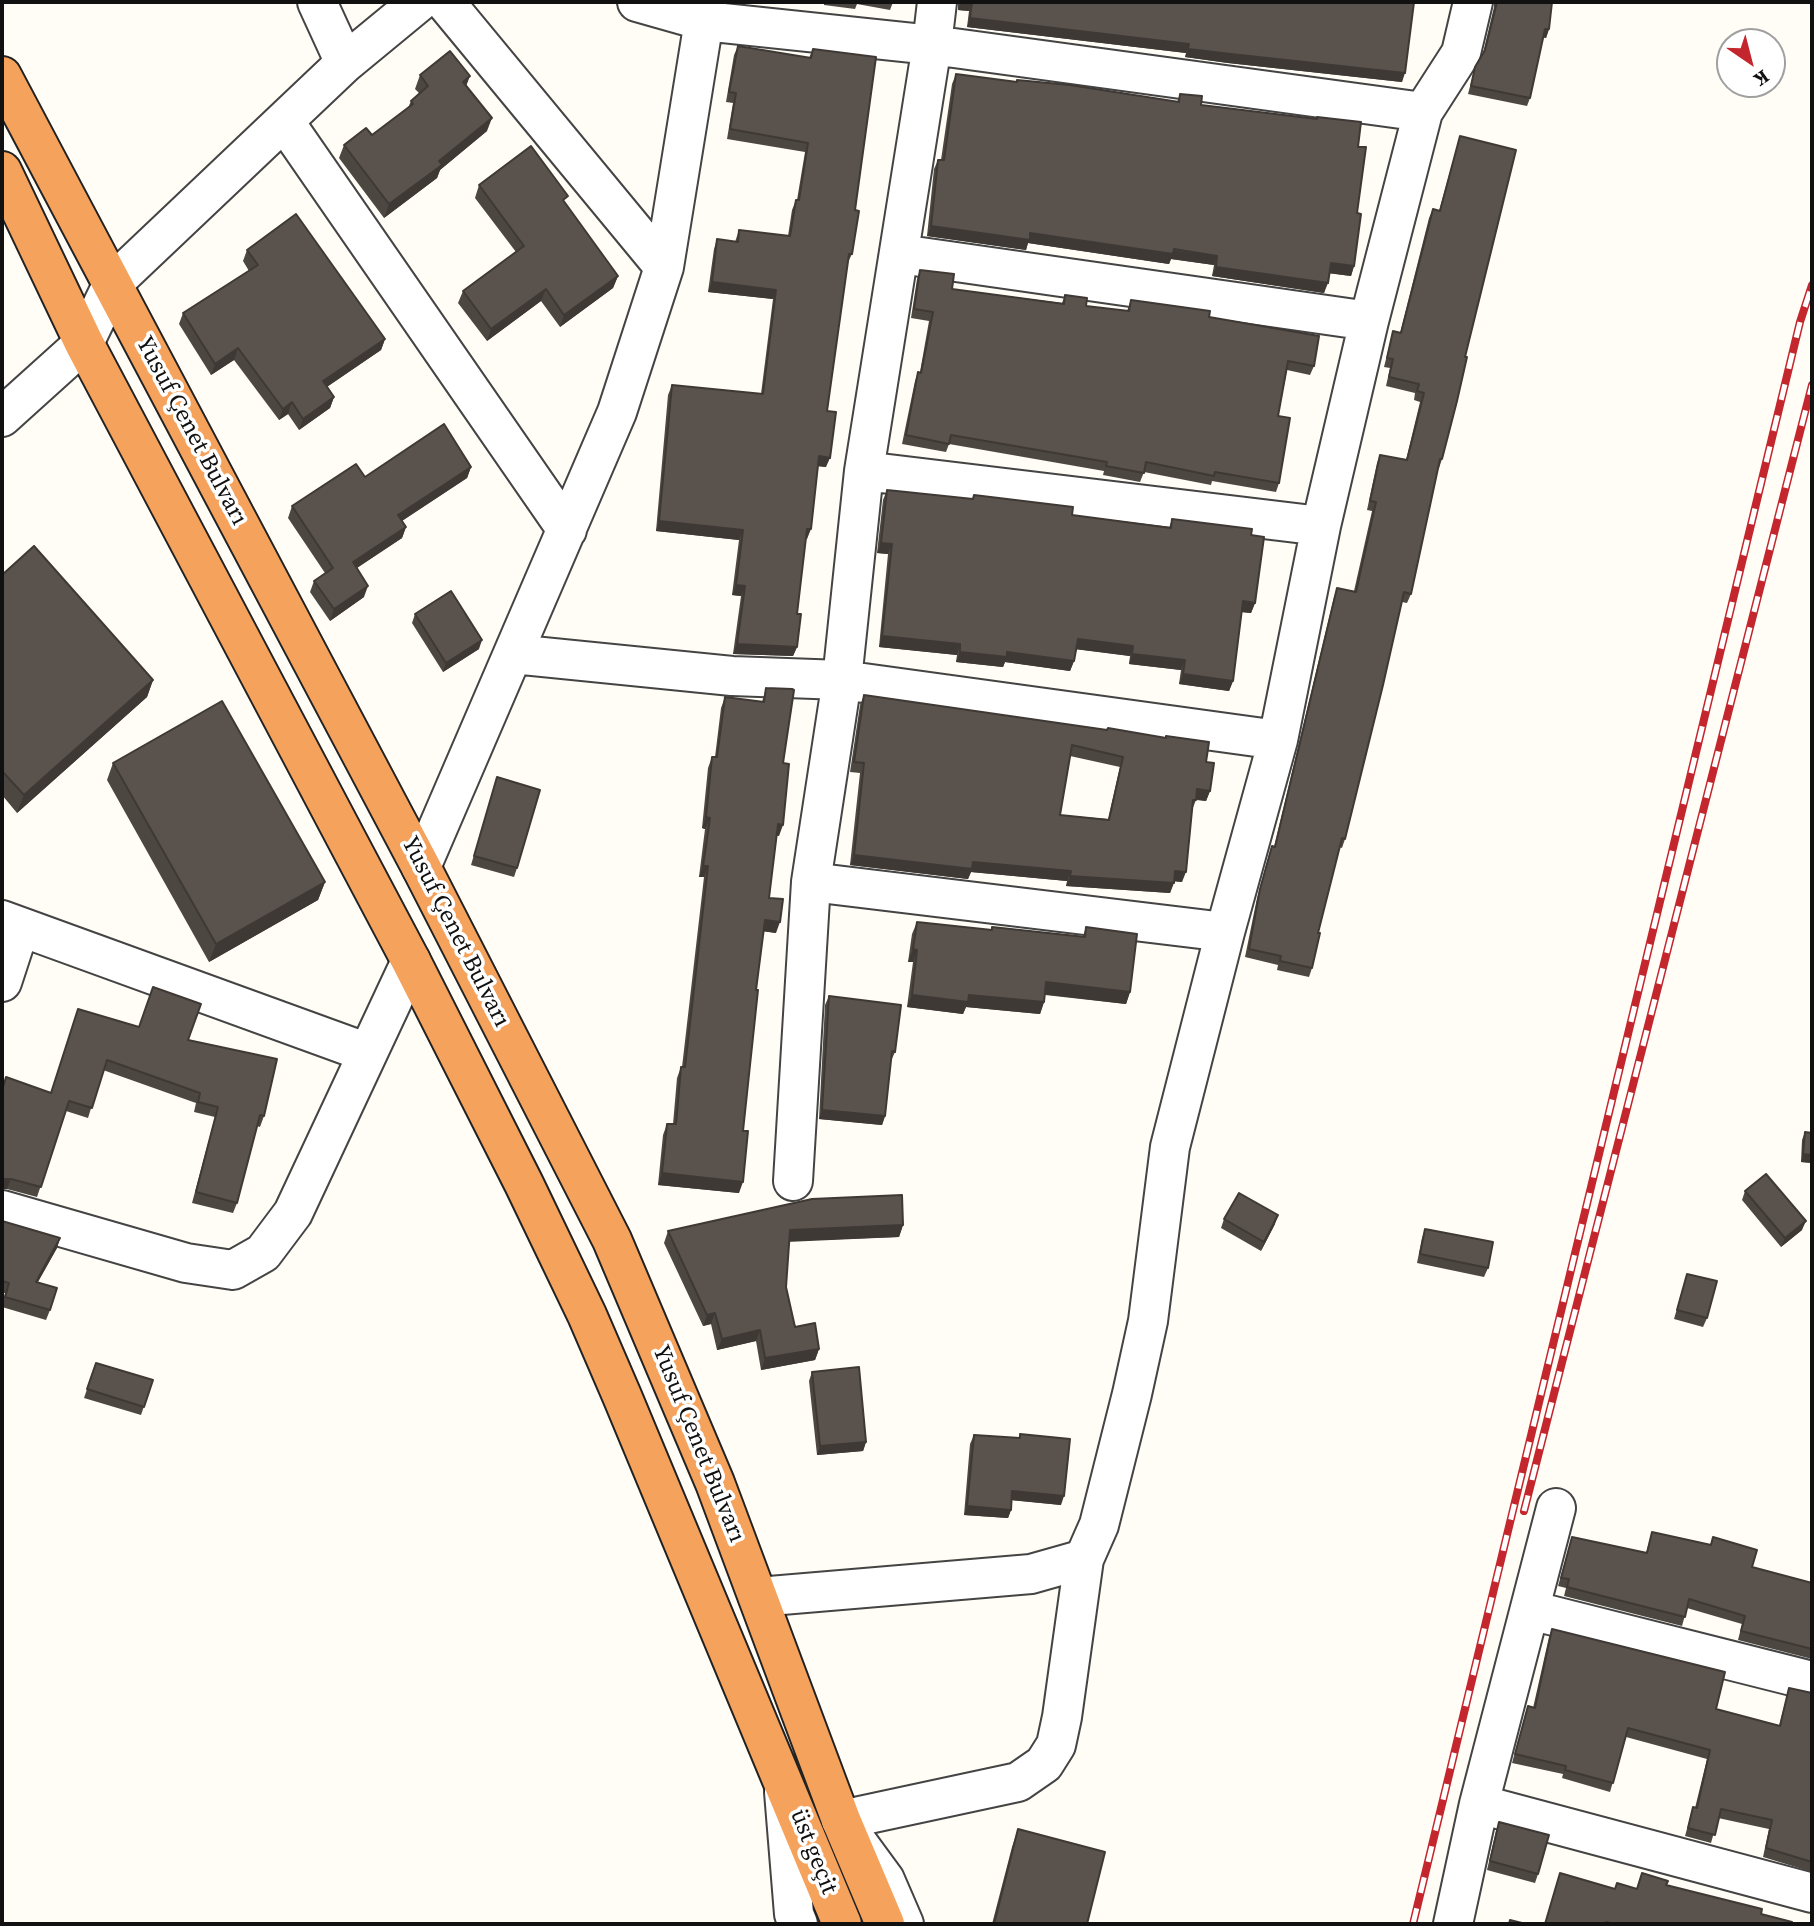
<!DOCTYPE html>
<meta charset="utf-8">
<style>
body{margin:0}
#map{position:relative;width:1814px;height:1926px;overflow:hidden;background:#fffdf5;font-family:"Source Serif 4",serif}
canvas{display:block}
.frame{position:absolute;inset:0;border:4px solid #111;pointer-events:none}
.north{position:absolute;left:1716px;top:28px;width:70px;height:70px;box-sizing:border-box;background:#fff;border:2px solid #a0a0a0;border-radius:50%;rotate:145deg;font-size:19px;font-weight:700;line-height:28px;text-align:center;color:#111}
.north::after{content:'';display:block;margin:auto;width:24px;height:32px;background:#c4262e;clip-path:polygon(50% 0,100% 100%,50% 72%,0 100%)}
</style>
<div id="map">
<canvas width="1814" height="1926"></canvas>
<div class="frame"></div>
<div class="north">K</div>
</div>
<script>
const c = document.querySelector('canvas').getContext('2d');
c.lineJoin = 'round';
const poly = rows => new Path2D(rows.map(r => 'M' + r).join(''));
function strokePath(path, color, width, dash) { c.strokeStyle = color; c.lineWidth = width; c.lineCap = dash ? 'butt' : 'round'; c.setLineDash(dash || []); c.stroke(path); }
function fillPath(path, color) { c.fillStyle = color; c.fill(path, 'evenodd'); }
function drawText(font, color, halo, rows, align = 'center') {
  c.font = font + ' "Source Serif 4",serif'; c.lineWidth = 7; c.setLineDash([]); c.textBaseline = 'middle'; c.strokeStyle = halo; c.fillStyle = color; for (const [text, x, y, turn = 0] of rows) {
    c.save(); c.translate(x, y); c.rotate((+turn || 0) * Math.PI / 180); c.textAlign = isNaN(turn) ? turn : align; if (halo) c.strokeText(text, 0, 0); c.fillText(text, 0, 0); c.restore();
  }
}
const minor = poly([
 [317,2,345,63],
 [445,2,664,267],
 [637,2,704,21,932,45,1423,112],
 [284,121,567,530],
 [900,254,1369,321],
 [2,417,84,343,113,283,345,63,419,2],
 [864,471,1321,526],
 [513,654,732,676,842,680,1278,740],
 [421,867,617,412,664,267,707,2],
 [811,882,1225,932],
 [2,920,368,1053],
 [2,982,20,927],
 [793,1181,811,882,842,680,864,471,932,45,937,2],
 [2,1210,186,1263,233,1270,263,1253,293,1213,411,961],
 [758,1597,1031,1574,1084,1559,1099,1525,1132,1394,1148,1321,1170,1147,1225,932,1278,740,1321,526,1369,321,1423,112,1461,53,1473,2],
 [1530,1610,1812,1681],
 [784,1792,794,1914,798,1924],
 [1479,1804,1812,1893],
 [904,1924,885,1880,841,1820,1018,1782,1044,1764,1056,1745,1062,1717,1084,1559],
 [1453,1924,1479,1804,1556,1508]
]);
const highway = poly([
 [2,76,421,867,612,1240,715,1483,841,1820,885,1924],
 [2,171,84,343,411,961,524,1184,587,1315,622,1396,842,1924]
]);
const rail = poly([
 [1524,1511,1812,385],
 [1413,1924,1800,322,1812,285]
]);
const wall = poly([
 [824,2,893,2,890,10,857,4,855,9,824,5],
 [958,2,1424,2,1423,4,1414,3,1402,82,1228,63,1185,57,1186,53,967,27,969,11,958,10],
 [1494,2,1552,2,1549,29,1546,38,1543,37,1530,98,1527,106,1468,94,1475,67,1483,53,1494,7],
 [738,46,809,58,813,49,855,210,852,254,847,264,827,411,826,467,818,466,807,539,805,539,797,614,797,647,793,656,733,654,741,596,732,595,739,540,656,531,668,395,672,385,761,394,773,299,708,292,714,249,717,239,735,242,739,230,788,236,792,210,796,200,797,200,805,152,727,139,733,103,726,102,734,55],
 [956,74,1177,102,1180,94,1201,105,1358,147,1357,213,1354,266,1351,276,1329,273,1324,293,1212,276,1214,265,1171,259,1169,264,1028,243,1026,250,927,236,934,169,938,160,941,160,952,84],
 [420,75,466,86,487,131,440,170,437,178,384,218,339,158,344,145,372,135,408,108,411,101,419,93,415,89],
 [1460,136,1465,357,1442,459,1439,468,1438,468,1411,594,1407,603,1402,602,1345,839,1342,848,1339,847,1318,933,1312,968,1309,977,1277,970,1278,965,1245,957,1257,898,1269,855,1272,846,1274,847,1334,597,1337,588,1354,591,1372,511,1367,510,1377,463,1380,455,1406,460,1420,402,1414,400,1415,393,1386,386,1390,368,1384,367,1393,331,1400,333,1429,218,1433,209,1439,211],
 [479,185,566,204,618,276,613,288,560,327,541,301,487,341,458,303,463,291,516,252,475,198],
 [247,250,385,339,381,350,327,387,334,397,330,408,299,430,288,414,279,420,234,360,211,375,179,324,183,313,249,271,243,261],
 [920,270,952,289,1062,303,1065,295,1086,306,1127,311,1131,300,1209,317,1314,366,1310,375,1287,370,1278,416,1279,483,1276,492,1212,481,1211,485,1144,472,1140,482,1103,475,1104,471,949,444,946,452,902,444,915,381,918,372,920,372,929,321,911,318,917,279],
 [471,467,467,478,402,521,406,527,402,538,357,568,364,597,330,621,310,592,314,581,325,573,288,518,292,506,365,477],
 [887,490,972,499,974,495,1072,515,1169,528,1172,519,1251,535,1255,603,1251,613,1242,612,1233,681,1229,691,1179,684,1181,670,1129,664,1130,656,1076,649,1074,661,1070,671,1005,662,1003,667,956,662,957,655,879,647,888,554,877,553,883,500],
 [2,575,153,680,147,697,17,813,2,795],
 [415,614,479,649,443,672,412,623],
 [766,688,783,763,779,836,777,835,769,898,776,933,763,931,756,990,743,1131,739,1193,658,1185,663,1135,667,1124,673,1124,677,1078,681,1067,682,1067,704,877,699,877,705,829,702,828,708,768,712,757,715,757,721,708,725,697,762,702],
 [864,695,1206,762,1210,791,1206,801,1196,800,1192,810,1182,882,1174,881,1170,893,1066,886,1067,881,971,872,968,879,850,865,860,773,850,772,860,705],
 [1070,756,1120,767,1108,819,1060,815],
 [113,763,325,882,318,900,209,962,107,780],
 [497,777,517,868,514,877,471,865],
 [917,922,991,930,992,927,1083,936,1086,927,1130,992,1126,1004,1045,995,1044,1002,1040,1014,966,1007,963,1014,907,1007,913,962,908,962,912,934],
 [829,996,895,1052,891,1061,885,1116,882,1125,819,1119,825,1005],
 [139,1027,188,1040,264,1116,260,1127,257,1126,237,1203,233,1213,192,1203,215,1117,194,1112,196,1103,103,1070,88,1118,66,1111,37,1197,7,1189,2,1189,2,1090,51,1092],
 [1805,1132,1812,1133,1812,1163,1801,1162,1802,1140],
 [1745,1191,1802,1230,1781,1247,1742,1200],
 [1224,1219,1275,1224,1261,1251,1221,1228],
 [2,1221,60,1238,57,1248,38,1282,50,1310,46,1320,2,1307,5,1293,2,1293],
 [903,1225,899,1237,789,1241,786,1287,795,1327,819,1349,815,1360,761,1370,756,1341,717,1350,711,1324,703,1326,664,1243,668,1231],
 [1425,1229,1488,1268,1484,1277,1417,1263,1422,1238],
 [1687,1274,1707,1318,1703,1327,1674,1319],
 [96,1363,153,1380,141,1415,84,1398],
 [812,1372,866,1442,863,1451,817,1455,809,1381],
 [1020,1434,1061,1505,1012,1500,1011,1510,1008,1518,964,1515,970,1444,974,1435,1019,1438],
 [1652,1532,1752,1567,1812,1583,1812,1659,1738,1640,1742,1624,1687,1608,1682,1626,1564,1596,1566,1588,1558,1586,1572,1537,1646,1553],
 [1552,1629,1716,1709,1779,1726,1789,1688,1812,1693,1812,1872,1763,1857,1769,1829,1718,1818,1711,1843,1685,1836,1693,1807,1695,1808,1707,1759,1626,1737,1610,1792,1562,1778,1563,1774,1512,1763,1528,1706,1533,1708,1549,1637],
 [1499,1822,1538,1874,1535,1883,1487,1870,1496,1831],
 [1018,1829,1087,1924,992,1924,1012,1847]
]);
const shadedWall = poly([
 [961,2,972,2,969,11,958,10],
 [1413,2,1424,2,1423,4,1412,3],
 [970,18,1189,44,1186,53,967,27],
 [1545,29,1549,29,1546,38,1542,37],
 [1188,49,1405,73,1402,82,1228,63,1185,57],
 [470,76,465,89,463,82],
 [492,118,487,131,440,170,437,178,384,218,389,204,439,161],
 [931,226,1030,233,1217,256,1214,265,1171,259,1169,264,1028,243,1026,250,927,236],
 [1331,263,1354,266,1351,276,1327,273],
 [1216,267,1328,283,1324,293,1212,276],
 [618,276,613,288,560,327,564,315],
 [712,282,776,290,773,299,708,292],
 [546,289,541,301,487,341,491,329],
 [385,339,381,350,319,392,323,381],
 [238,348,234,360,211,375,215,364],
 [334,397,330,408,299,430,303,419],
 [292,402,288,414,279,420,283,409],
 [819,456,830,458,826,467,816,466],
 [471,467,467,478,394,526,398,515],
 [659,521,743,530,739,540,656,531],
 [406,527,402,538,349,573,353,562],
 [807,529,811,529,807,539,803,539],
 [881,543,892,544,888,554,877,553],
 [736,585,745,586,741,596,732,595],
 [368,586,364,597,330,621,334,609],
 [1243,601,1255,603,1251,613,1240,612],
 [882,636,960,644,957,655,879,647],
 [1078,639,1133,646,1130,656,1074,649],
 [482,640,479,649,443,672,446,663],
 [737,644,797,647,793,656,733,654],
 [960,652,1007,652,1074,661,1070,671,1005,662,1003,667,956,662],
 [1132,654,1185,660,1181,670,1129,664],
 [1183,674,1233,681,1229,691,1179,684],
 [153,680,147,697,17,813,24,795],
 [1197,789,1210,791,1206,801,1194,799],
 [706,817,710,818,705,829,702,828],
 [778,824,783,825,779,836,774,835],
 [854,855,973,862,1071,871,1067,881,971,872,968,879,850,865],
 [703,866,708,866,704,877,699,877],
 [1175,871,1186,872,1182,882,1171,881],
 [1070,876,1174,883,1170,893,1066,886],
 [325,882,318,900,209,962,216,944],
 [765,920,780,922,776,933,761,931],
 [913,949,917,950,913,962,908,962],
 [1046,982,1130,992,1126,1004,1042,994],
 [912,995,969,995,1044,1002,1040,1014,966,1007,963,1014,907,1007],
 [822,1110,885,1116,882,1125,819,1119],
 [1803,1154,1812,1155,1812,1163,1801,1162],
 [662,1173,743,1182,739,1193,658,1185],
 [2,1179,11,1179,7,1189,2,1189],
 [1278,1215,1275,1224,1261,1251,1264,1242],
 [1806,1221,1802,1230,1781,1247,1785,1238],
 [903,1225,899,1237,786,1242,790,1230],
 [60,1238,57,1248,32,1292,36,1282],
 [715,1313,711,1324,703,1326,707,1315],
 [760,1330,756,1341,717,1350,722,1339],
 [819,1349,815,1360,761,1370,765,1358],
 [866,1442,863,1451,817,1455,820,1446],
 [1012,1491,1064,1496,1061,1505,1009,1500],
 [967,1506,1011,1510,1008,1518,964,1515]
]);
const building = poly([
 [969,2,1414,2,1405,73,1231,54,1188,49,1189,44,970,18,972,2,969,2],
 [1497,2,1552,2,1549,29,1545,29,1530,98,1471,86,1475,67,1485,50,1497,2],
 [738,46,811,58,813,49,876,57,855,210,859,211,852,254,849,254,827,411,836,412,830,458,819,456,811,529,807,529,797,614,801,614,797,647,737,644,745,586,736,585,743,530,659,521,672,385,763,394,776,290,712,282,717,239,738,242,739,230,790,236,796,200,799,200,808,143,730,129,736,93,729,92,738,46],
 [450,51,470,76,463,82,492,118,439,161,442,165,389,204,344,145,366,128,372,135,413,104,411,101,428,86,420,75,450,51],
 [956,74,1017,82,1017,80,1070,85,1179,102,1180,94,1202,96,1201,105,1317,119,1317,117,1361,122,1358,147,1366,147,1357,213,1361,214,1354,266,1331,263,1328,283,1216,267,1217,256,1174,249,1173,254,1030,233,1030,240,931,226,938,160,944,160,956,74],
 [1460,136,1516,150,1465,357,1467,357,1457,401,1442,459,1440,459,1411,594,1404,592,1383,685,1345,839,1342,838,1318,933,1320,933,1312,968,1280,961,1281,956,1249,949,1260,889,1272,846,1275,847,1337,588,1356,592,1376,502,1370,501,1380,455,1407,460,1424,393,1417,391,1419,384,1389,377,1393,359,1387,358,1393,331,1401,333,1433,209,1440,211,1460,136],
 [531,146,568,196,563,200,618,276,564,315,546,289,491,329,463,291,524,246,479,185,531,146],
 [296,214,385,339,323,381,334,397,303,419,292,402,283,409,238,348,215,364,183,313,258,265,247,250,296,214],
 [920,270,954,274,952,289,1064,304,1065,295,1087,298,1086,306,1129,311,1131,300,1210,311,1209,317,1319,336,1314,366,1288,361,1278,416,1290,418,1279,483,1215,472,1214,476,1146,462,1144,473,1106,466,1107,462,951,435,949,444,906,435,918,372,921,373,933,312,914,309,920,270],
 [444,424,471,467,398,515,406,527,353,562,368,586,334,609,314,581,333,568,292,506,356,464,365,477,444,424],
 [887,490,973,499,974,495,1073,507,1072,515,1171,528,1172,519,1252,529,1251,535,1264,537,1255,603,1243,601,1233,681,1183,674,1185,660,1132,654,1133,646,1078,639,1074,661,1007,652,1007,657,960,652,960,644,882,636,892,544,881,543,887,490],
 [34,546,153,680,24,795,2,771,2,575,34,546],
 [451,591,482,640,446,663,415,614,451,591],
 [766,688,792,689,794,690,783,763,789,764,783,825,778,824,769,898,783,899,780,922,765,920,756,990,758,990,743,1131,748,1131,743,1182,662,1173,667,1124,676,1124,681,1067,685,1067,708,866,703,866,710,818,706,817,712,757,717,757,725,697,764,702,766,688],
 [864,695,1107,730,1108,728,1166,738,1166,736,1209,742,1206,762,1214,763,1210,791,1197,789,1196,800,1193,800,1186,872,1175,871,1174,883,1070,876,1071,871,973,862,972,869,854,855,864,763,854,762,864,695],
 [1072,745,1123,757,1109,820,1060,815,1072,745],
 [222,701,325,882,216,944,113,763,222,701],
 [497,777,540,790,517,868,474,856,497,777],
 [917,922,992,930,992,927,1085,937,1086,927,1137,934,1130,992,1046,982,1044,1002,969,995,968,1002,912,995,917,950,913,949,917,922],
 [153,987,201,1004,188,1040,277,1059,264,1116,260,1115,237,1203,196,1192,218,1107,198,1102,200,1093,107,1060,92,1108,69,1101,41,1187,11,1179,2,1179,2,1091,6,1077,51,1093,78,1009,139,1027,153,987],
 [829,996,901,1005,895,1052,892,1051,885,1116,822,1110,829,996],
 [1805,1132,1812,1133,1812,1155,1803,1154,1805,1132],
 [1766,1174,1806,1221,1785,1238,1745,1191,1766,1174],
 [1239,1193,1278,1215,1264,1242,1224,1219,1239,1193],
 [902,1195,903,1225,790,1230,786,1287,795,1327,815,1323,819,1349,765,1358,760,1330,722,1339,715,1313,707,1315,668,1231,812,1199,902,1195],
 [2,1221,60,1238,36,1282,57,1288,50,1310,5,1297,9,1283,2,1281,2,1221],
 [1425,1229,1493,1242,1488,1268,1420,1254,1425,1229],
 [1687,1274,1717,1281,1707,1318,1677,1310,1687,1274],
 [96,1363,153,1380,144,1407,87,1389,96,1363],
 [859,1367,866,1442,820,1446,812,1372,859,1367],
 [1020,1434,1070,1439,1064,1496,1012,1491,1011,1510,967,1506,974,1435,1020,1438,1020,1434],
 [1652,1532,1711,1545,1713,1537,1757,1550,1752,1567,1812,1583,1812,1649,1741,1631,1745,1616,1689,1599,1685,1617,1567,1587,1569,1579,1561,1578,1572,1537,1647,1553,1652,1532],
 [1552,1629,1725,1672,1716,1709,1780,1726,1789,1688,1812,1693,1812,1862,1766,1848,1772,1820,1721,1809,1715,1835,1688,1828,1693,1807,1697,1808,1710,1750,1628,1728,1613,1783,1565,1770,1566,1766,1515,1754,1528,1706,1535,1708,1552,1629],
 [1499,1822,1549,1835,1538,1874,1490,1861,1499,1822],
 [1018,1829,1105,1852,1087,1924,994,1924,1018,1829],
 [1560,1873,1615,1889,1617,1883,1637,1889,1642,1873,1668,1881,1666,1885,1762,1909,1761,1914,1792,1922,1792,1924,1615,1924,1606,1922,1605,1924,1545,1924,1560,1873],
 [1510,1920,1526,1924,1509,1924,1510,1920]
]);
const streetNames = [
 ["Yusuf Çenet Bulvarı",191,431,62],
 ["Yusuf Çenet Bulvarı",455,932,63],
 ["Yusuf Çenet Bulvarı",698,1444,68],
 ["üst geçit",813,1852,68]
];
strokePath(minor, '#444', 42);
strokePath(highway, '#222', 42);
strokePath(minor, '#fff', 38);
strokePath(highway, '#f5a25d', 38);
strokePath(rail, '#c4262e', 8);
strokePath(rail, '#fff', 5, [16]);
fillPath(wall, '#4d4742');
fillPath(shadedWall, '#3f3936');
fillPath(building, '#5a524d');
strokePath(building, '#3f3936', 2);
drawText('24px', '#111', '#fff', streetNames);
</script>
